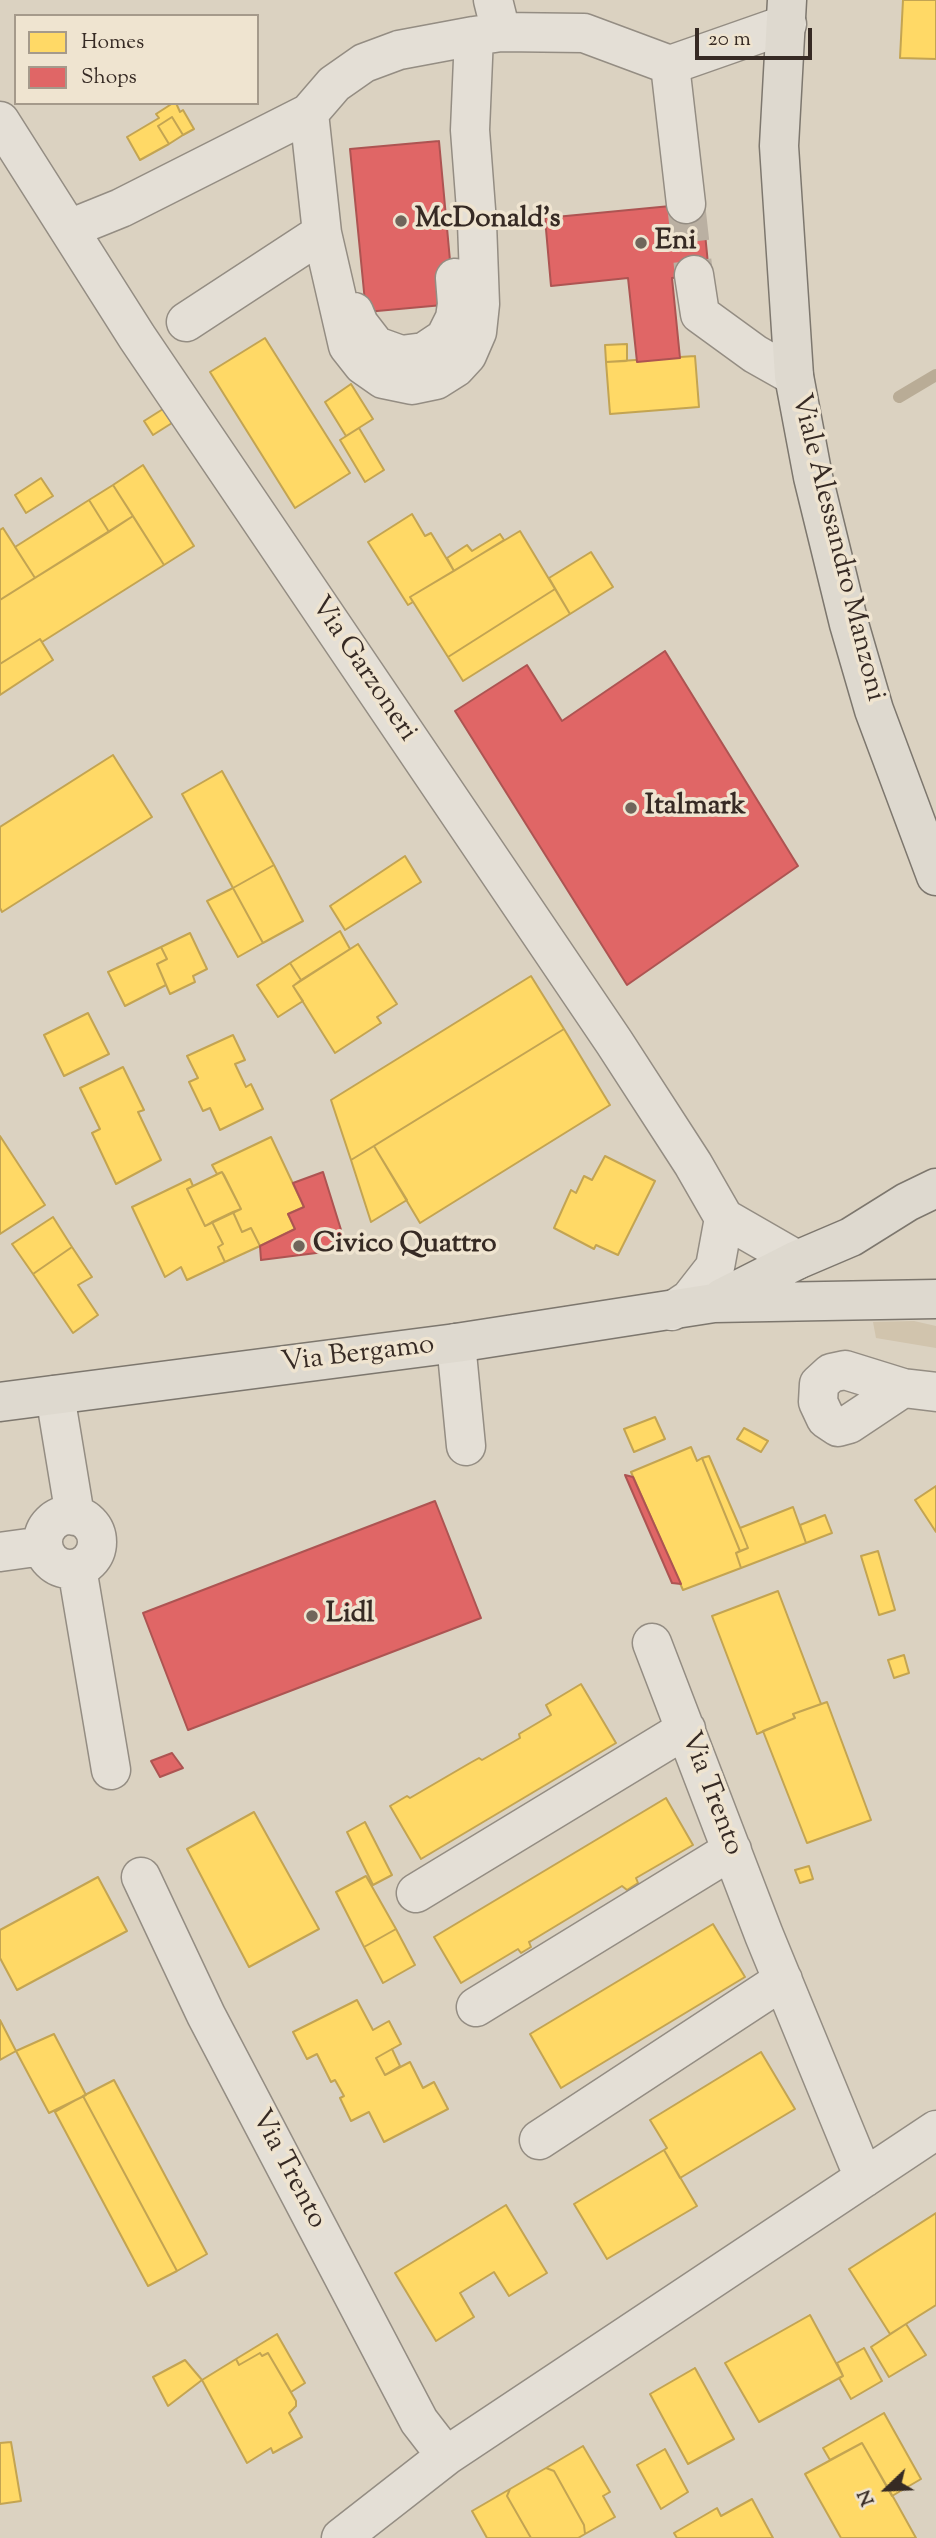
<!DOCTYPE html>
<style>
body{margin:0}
#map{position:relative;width:936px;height:2538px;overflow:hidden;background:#dbd2c1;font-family:"Sorts Mill Goudy",serif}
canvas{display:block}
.legend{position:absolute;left:14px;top:14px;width:245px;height:91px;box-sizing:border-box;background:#efe4d0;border:2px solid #a59a8b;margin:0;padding:9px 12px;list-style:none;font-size:21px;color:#362a24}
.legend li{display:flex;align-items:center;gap:14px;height:35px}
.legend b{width:35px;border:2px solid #a59a8b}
.north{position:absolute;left:852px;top:2454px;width:70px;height:70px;-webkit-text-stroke:5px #efe4d0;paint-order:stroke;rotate:247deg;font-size:19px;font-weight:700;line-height:28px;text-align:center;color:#362a24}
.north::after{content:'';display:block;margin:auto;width:24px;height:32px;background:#362a24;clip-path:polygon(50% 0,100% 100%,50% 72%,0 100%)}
.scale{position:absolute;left:695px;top:28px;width:117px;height:32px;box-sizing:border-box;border:4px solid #362a24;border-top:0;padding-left:9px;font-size:21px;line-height:24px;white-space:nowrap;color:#362a24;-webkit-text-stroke:5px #efe4d0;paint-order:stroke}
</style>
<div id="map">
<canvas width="936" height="2538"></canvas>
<ul class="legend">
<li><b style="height:19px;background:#ffd966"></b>Homes</li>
<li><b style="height:19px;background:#e06666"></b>Shops</li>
</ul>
<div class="north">N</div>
<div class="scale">20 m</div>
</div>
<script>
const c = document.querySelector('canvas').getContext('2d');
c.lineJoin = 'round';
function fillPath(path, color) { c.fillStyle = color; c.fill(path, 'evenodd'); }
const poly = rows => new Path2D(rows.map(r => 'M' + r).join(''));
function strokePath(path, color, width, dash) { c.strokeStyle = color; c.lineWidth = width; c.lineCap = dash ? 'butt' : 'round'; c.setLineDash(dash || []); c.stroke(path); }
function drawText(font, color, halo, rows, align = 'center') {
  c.font = font + ' "Sorts Mill Goudy",serif'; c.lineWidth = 7; c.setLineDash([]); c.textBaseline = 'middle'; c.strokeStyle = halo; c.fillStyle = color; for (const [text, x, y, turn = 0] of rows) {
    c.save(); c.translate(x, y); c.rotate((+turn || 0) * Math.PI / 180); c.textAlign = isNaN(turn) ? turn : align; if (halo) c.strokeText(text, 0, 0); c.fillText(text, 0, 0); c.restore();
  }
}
const green = poly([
 [914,1321,936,1326,936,1348,876,1338,873,1322]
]);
const homes = poly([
 [903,0,936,0,936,59,900,58,903,0],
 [173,103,176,103,180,112,183,110,194,129,183,135,172,117,158,126,169,144,140,160,127,137,159,118,156,114,173,103],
 [172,117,183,135,169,144,158,126,172,117],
 [265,338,350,473,295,508,210,372,265,338],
 [627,344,627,361,606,362,605,345,627,344],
 [695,356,699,407,610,414,606,362,695,356],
 [351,384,373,419,346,436,325,402,351,384],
 [163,409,172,423,153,435,144,421,163,409],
 [359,428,384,470,365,482,340,440,359,428],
 [143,465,194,546,164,565,113,485,143,465],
 [41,478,53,496,26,513,15,495,41,478],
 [113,485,133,516,109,532,89,500,113,485],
 [89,500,109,532,35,578,15,547,89,500],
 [412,514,425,536,431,533,454,571,410,597,413,602,408,605,368,542,412,514],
 [133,516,164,565,42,642,40,639,0,664,0,600,133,516],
 [3,528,35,578,0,600,0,530,3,528],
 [520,531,555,589,448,657,410,597,520,531],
 [500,534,504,540,454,571,447,558,467,545,472,551,500,534],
 [591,552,613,587,570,614,549,578,591,552],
 [555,589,570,614,463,681,448,657,555,589],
 [40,639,53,660,0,695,0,664,40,639],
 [113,755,152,817,2,912,0,908,0,827,113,755],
 [222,771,274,865,233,888,182,794,222,771],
 [405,856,421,882,345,930,330,906,405,856],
 [274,865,303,921,263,943,233,888,274,865],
 [233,888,263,943,238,957,207,901,233,888],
 [340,931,350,949,301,980,290,963,340,931],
 [190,933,207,969,193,976,195,982,170,994,157,964,167,959,161,947,190,933],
 [358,944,397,1004,377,1017,381,1023,335,1053,293,986,358,944],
 [161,947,167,959,157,964,166,985,125,1006,108,972,161,947],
 [290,963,301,980,293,986,303,1001,278,1017,257,985,290,963],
 [531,976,564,1029,351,1160,331,1100,531,976],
 [88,1013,109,1054,64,1076,44,1035,88,1013],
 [564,1029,610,1105,420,1223,374,1146,564,1029],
 [233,1035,245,1060,235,1064,246,1087,251,1084,263,1109,220,1130,210,1108,203,1111,189,1082,198,1078,187,1056,233,1035],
 [123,1067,144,1110,138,1112,161,1160,116,1184,92,1133,100,1129,80,1088,123,1067],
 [0,1136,45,1205,0,1234,0,1136],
 [271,1137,304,1207,288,1214,295,1229,260,1246,251,1228,242,1232,233,1212,241,1209,224,1175,222,1172,217,1174,212,1165,271,1137],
 [374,1146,407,1200,371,1222,351,1160,374,1146],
 [605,1156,655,1181,618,1255,596,1245,594,1249,554,1228,571,1190,576,1193,584,1176,592,1180,605,1156],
 [222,1172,241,1209,205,1226,187,1189,222,1172],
 [190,1179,193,1186,187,1189,205,1226,212,1222,223,1244,218,1247,225,1262,187,1280,181,1267,165,1277,132,1207,190,1179],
 [233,1212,242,1232,251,1228,260,1246,225,1262,218,1247,223,1244,212,1222,233,1212],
 [53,1217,72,1247,33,1274,12,1244,53,1217],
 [72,1247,92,1277,78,1285,98,1315,73,1333,33,1274,72,1247],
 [655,1417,665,1439,634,1452,624,1429,655,1417],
 [744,1428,768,1441,761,1452,737,1439,744,1428],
 [691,1447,697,1461,702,1458,740,1551,736,1553,741,1568,683,1590,631,1472,691,1447],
 [709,1456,740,1528,748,1548,740,1551,702,1458,709,1456],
 [936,1486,936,1532,915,1500,936,1486],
 [793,1507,806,1543,741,1568,736,1553,748,1548,740,1528,793,1507],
 [825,1515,832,1533,806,1543,800,1525,825,1515],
 [878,1551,895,1610,879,1615,861,1556,878,1551],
 [778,1591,821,1704,793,1714,795,1718,757,1734,712,1616,778,1591],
 [904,1655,909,1673,894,1678,888,1660,904,1655],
 [581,1684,616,1743,421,1859,390,1806,407,1796,410,1798,470,1763,479,1758,482,1760,520,1738,519,1734,551,1715,546,1705,581,1684],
 [827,1702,871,1820,807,1843,763,1731,795,1718,793,1714,827,1702],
 [666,1798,693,1845,636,1878,638,1883,627,1890,622,1886,531,1941,529,1942,531,1947,521,1953,518,1949,461,1983,434,1937,666,1798],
 [254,1812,319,1929,249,1967,187,1849,254,1812],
 [365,1822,392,1875,373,1885,347,1832,365,1822],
 [809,1866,813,1879,800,1883,795,1870,809,1866],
 [366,1876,396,1929,364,1947,336,1892,366,1876],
 [98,1877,127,1931,17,1990,0,1958,0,1930,98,1877],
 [713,1924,745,1977,561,2088,530,2034,713,1924],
 [396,1929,415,1965,383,1983,364,1947,396,1929],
 [357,2000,373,2030,389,2021,401,2044,376,2058,385,2075,410,2062,423,2088,434,2082,448,2109,384,2142,369,2112,351,2121,340,2098,344,2096,335,2080,331,2082,317,2054,307,2059,293,2032,357,2000],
 [0,2020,16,2051,0,2060,0,2020],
 [54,2034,86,2095,49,2113,16,2051,54,2034],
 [392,2049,400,2066,385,2075,376,2058,392,2049],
 [761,2052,795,2109,680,2178,664,2150,667,2148,650,2120,761,2052],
 [114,2080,207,2254,177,2271,83,2096,114,2080],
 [83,2096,177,2271,148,2286,55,2112,83,2096],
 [664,2150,697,2206,607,2259,574,2204,664,2150],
 [506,2205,547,2273,509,2296,494,2272,460,2293,474,2317,436,2341,395,2273,506,2205],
 [936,2213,936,2305,890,2334,849,2269,936,2213],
 [810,2315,843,2376,759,2422,725,2363,810,2315],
 [906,2324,926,2355,889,2377,871,2347,906,2324],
 [277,2334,305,2383,291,2392,268,2353,262,2356,260,2353,239,2365,236,2359,277,2334],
 [864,2348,882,2381,851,2399,839,2378,843,2376,837,2363,864,2348],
 [260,2353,262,2356,268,2353,296,2401,296,2406,289,2413,302,2437,273,2453,271,2448,247,2463,202,2380,236,2359,239,2365,260,2353],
 [185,2360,202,2380,168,2406,153,2377,185,2360],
 [695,2368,734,2439,688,2464,650,2394,695,2368],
 [884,2413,921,2479,892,2496,862,2443,830,2460,823,2448,884,2413],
 [11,2442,21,2501,0,2504,0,2443,11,2442],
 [862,2443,896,2502,916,2538,841,2538,805,2474,862,2443],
 [583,2446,610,2492,603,2496,615,2517,585,2534,584,2525,554,2471,546,2468,583,2446],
 [665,2449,688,2492,661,2509,637,2465,665,2449],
 [546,2468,554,2471,584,2525,585,2534,578,2538,531,2538,507,2496,510,2489,546,2468],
 [510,2489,507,2496,531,2538,487,2538,472,2511,510,2489],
 [752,2499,773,2538,677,2538,674,2533,717,2508,721,2516,752,2499]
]);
const shops = poly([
 [439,141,454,304,366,312,350,149,439,141],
 [702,203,709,274,672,278,680,358,637,362,628,278,551,286,545,218,702,203],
 [665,651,798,866,627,985,455,711,527,665,562,721,665,651],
 [323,1172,342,1233,340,1250,261,1260,260,1246,295,1229,288,1214,304,1207,293,1183,323,1172],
 [625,1475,633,1477,681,1584,672,1583,625,1475],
 [435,1501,481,1618,188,1730,143,1613,435,1501],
 [172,1753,183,1768,160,1777,151,1761,172,1753]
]);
const stream = poly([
 [899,397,936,375]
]);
const minorTunnel = poly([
 [686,204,694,275]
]);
const minor = poly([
 [493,0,501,32],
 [474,36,470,130,477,223,480,304,477,332,467,355,455,368,436,380,412,385,383,379,363,365,348,346,322,233,309,113,334,84,364,63,399,50,474,36,501,32,584,33,670,65],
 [0,121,137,337,614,1042,693,1164,724,1218,797,1260],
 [686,204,670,65,787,24],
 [69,229,121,208,309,113],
 [694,275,700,314,755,354,794,376],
 [354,312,359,324,376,346,401,355,424,352,445,338,455,318,457,304,455,278],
 [186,322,322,233],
 [672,1311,690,1299,715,1267,724,1218],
 [456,1343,466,1446],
 [903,1388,849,1424,838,1427,826,1419,818,1402,819,1384,831,1373,845,1370,903,1388,936,1392],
 [55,1395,75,1516],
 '43 1542a27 27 0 1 1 54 0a27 27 0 1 1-54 0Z',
 [0,1552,43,1546],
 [77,1568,111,1770],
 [652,1643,764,1935,864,2178],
 [141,1877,206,2015,419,2421,446,2456],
 [416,1893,686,1729],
 [476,2007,732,1850],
 [539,2140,783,1980],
 [341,2538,446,2456,936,2130]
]);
const major = poly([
 [787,0,779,146,794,376,813,477,849,624,874,710,936,876],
 [722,1298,797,1260,851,1237,907,1202,936,1188],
 [0,1402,456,1343,714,1303,936,1299]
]);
const markers = [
 [401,221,7,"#70655b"],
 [641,243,7,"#70655b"],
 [631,808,7,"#70655b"],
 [299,1246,7,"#70655b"],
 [312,1616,7,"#70655b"]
];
const poiNames = [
 ["McDonald's",415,221],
 ["Eni",655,243],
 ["Italmark",645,808],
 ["Civico Quattro",313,1246],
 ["Lidl",326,1616]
];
const streetNames = [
 ["Viale Alessandro Manzoni",836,548,76],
 ["Via Garzoneri",362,670,56],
 ["Via Bergamo",358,1356,-7],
 ["Via Trento",710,1794,69],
 ["Via Trento",287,2170,62]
];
fillPath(green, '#d1c4ad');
fillPath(homes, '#ffd966');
strokePath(homes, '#c3a452', 2);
fillPath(shops, '#e06666');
strokePath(shops, '#ad5452', 2);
strokePath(stream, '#b9ac96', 12);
strokePath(minorTunnel, '#bab0a2', 38, [38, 19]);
strokePath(minor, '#948d83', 41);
strokePath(major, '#7d776e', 41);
strokePath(minor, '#e4dfd6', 38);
strokePath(major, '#ded9cf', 38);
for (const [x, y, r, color] of markers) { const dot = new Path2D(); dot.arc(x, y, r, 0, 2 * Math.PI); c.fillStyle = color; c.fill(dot); strokePath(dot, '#efe4d0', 2.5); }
drawText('bold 28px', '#362a24', '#efe4d0', poiNames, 'left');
drawText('28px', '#362a24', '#efe4d0', streetNames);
</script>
